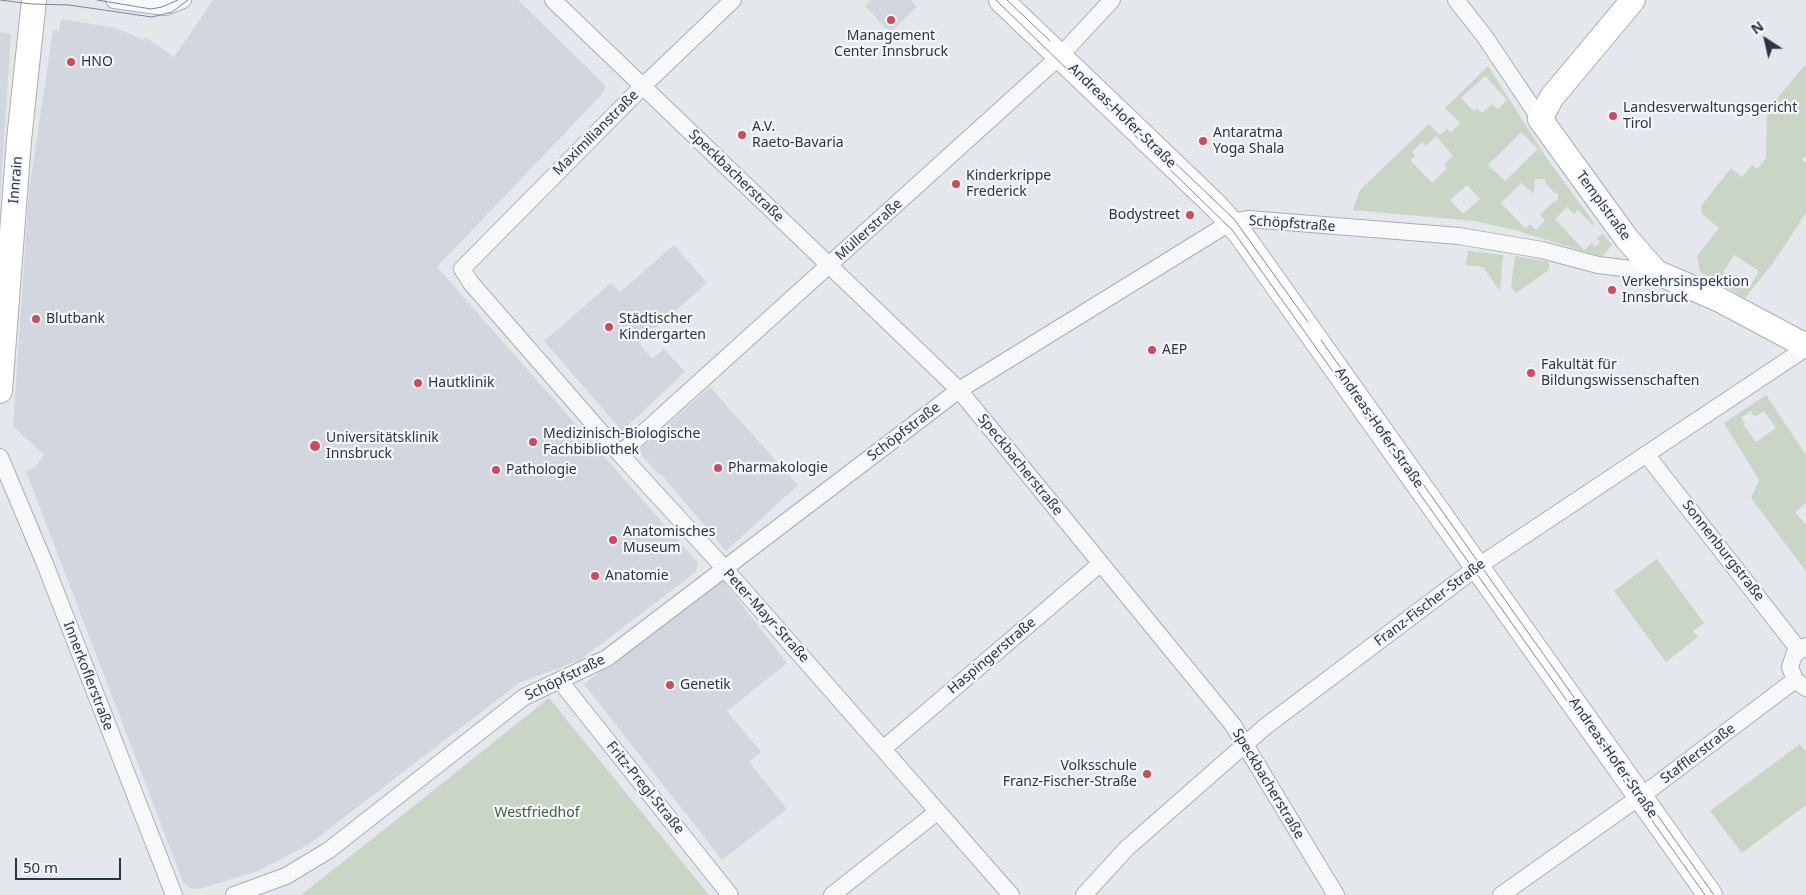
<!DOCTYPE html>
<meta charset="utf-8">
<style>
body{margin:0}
#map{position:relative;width:1806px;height:895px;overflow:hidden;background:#e4e7ec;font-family:"Noto Sans",sans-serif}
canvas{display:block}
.north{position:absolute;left:1741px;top:15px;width:50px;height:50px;-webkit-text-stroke:4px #f4f6f9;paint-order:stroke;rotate:325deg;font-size:14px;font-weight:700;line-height:20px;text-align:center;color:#2b3445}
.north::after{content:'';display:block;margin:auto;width:18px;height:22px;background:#2b3445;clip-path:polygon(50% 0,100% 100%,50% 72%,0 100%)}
.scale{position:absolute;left:15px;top:858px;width:106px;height:22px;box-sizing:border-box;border:2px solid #2b3445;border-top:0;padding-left:6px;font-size:15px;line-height:18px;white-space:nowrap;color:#2b3445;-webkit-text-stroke:4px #f4f6f9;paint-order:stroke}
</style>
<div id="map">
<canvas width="1806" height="895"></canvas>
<div class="north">N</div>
<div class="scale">50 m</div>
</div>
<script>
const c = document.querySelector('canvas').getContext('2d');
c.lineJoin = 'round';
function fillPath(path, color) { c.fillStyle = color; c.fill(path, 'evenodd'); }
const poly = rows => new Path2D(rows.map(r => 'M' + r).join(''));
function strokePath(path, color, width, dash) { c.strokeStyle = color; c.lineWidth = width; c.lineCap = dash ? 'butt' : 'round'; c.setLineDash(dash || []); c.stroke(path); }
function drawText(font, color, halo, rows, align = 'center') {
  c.font = font + ' "Noto Sans",sans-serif'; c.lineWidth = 4.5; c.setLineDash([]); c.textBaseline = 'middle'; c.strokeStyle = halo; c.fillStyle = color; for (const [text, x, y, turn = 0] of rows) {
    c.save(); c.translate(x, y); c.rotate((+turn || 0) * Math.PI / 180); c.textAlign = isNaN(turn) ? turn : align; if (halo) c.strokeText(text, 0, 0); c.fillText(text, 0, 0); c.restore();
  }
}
const built = poly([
 [213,0,518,0,605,85,604,92,437,267,698,563,696,572,580,660,519,683,308,845,258,871,199,889,190,888,183,882,26,471,34,468,44,455,13,426,29,190,53,30,59,31,61,19,115,28,144,40,145,37,174,57],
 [871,0,911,0,917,7,890,33,865,6],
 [0,32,11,34,0,202],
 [674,245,707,283,639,343,652,359,664,349,685,372,622,431,544,341,611,283,620,292],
 [710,387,798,485,726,551,661,474,659,475,638,451],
 [720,577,787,663,727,711,761,752,749,762,787,809,722,860,584,684]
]);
const green = poly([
 [1806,64,1806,155,1802,160,1806,163,1806,213,1773,263,1745,298,1700,272,1697,256,1719,228,1702,214,1701,206,1731,168,1742,177,1752,165,1757,169,1766,158,1767,110],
 [1734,255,1759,271,1749,288,1723,272],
 [1488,66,1546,157,1594,223,1593,226,1578,210,1574,214,1567,207,1555,219,1584,250,1592,243,1595,247,1600,242,1597,238,1603,234,1612,245,1602,257,1515,230,1474,221,1353,210,1360,190,1429,124,1440,135,1447,129,1451,132,1460,123,1445,108],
 [1485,76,1507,100,1498,109,1492,104,1482,113,1477,108,1474,111,1461,98],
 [1521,132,1538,149,1505,181,1488,165],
 [1436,136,1453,156,1444,165,1447,168,1432,183,1410,160,1415,156,1412,152,1422,142,1426,146],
 [1535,179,1545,179,1545,183,1555,193,1558,194,1558,200,1554,201,1540,215,1545,220,1536,230,1530,224,1526,229,1501,203,1521,183,1534,194],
 [1467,185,1480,199,1463,214,1450,200],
 [1468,251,1503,255,1500,291,1483,267,1466,265],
 [1515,256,1549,262,1549,270,1516,293,1511,287],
 [1766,395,1806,455,1806,503,1795,512,1806,525,1806,571,1751,498,1759,480,1724,423],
 [1750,411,1755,417,1764,411,1776,428,1756,442,1743,424,1745,423,1741,418],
 [1657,559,1704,623,1693,631,1698,637,1666,662,1614,591],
 [549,698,709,895,301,895,429,794],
 [1800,744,1806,752,1806,805,1742,853,1710,811]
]);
const street = poly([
 [114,0,165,7,183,0],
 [553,0,959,390,1233,725,1336,895],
 [733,0,643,86,462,269,471,283,620,454,725,569,1011,895],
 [1456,0,1485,37,1540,119],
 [620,454,1060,56,1112,0],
 [1646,454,1799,650],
 [0,457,45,564,174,895],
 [1806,646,1794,655,1790,667,1795,680,1806,688],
 [560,681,730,895],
 [883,749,1100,564],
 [234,895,286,876,329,850,524,697,607,658,959,390,1231,222,1249,219,1459,236,1542,250,1598,265,1656,272],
 [832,895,937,812],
 [1084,895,1127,848,1266,726,1480,565,1806,348],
 [1501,895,1648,791,1795,680]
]);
const secondary = poly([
 [1001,0,1217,207,1240,233,1710,895],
 [1633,0,1552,97,1540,119,1627,239,1656,272,1720,300,1806,346],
 [0,391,19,140,34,0]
]);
const tram = poly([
 [0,0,32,4,69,5,152,17,172,12,188,0],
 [97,0,151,9,162,7,178,0],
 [996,0,1233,231,1705,895],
 [1007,0,1050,41],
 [1170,158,1234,219,1308,322],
 [1321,340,1714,895]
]);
const markers = [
 [891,20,5,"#d1495b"],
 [71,62,5,"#d1495b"],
 [1613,116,5,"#d1495b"],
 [742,135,5,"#d1495b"],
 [1203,141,5,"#d1495b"],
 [956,184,5,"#d1495b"],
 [1190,215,5,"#d1495b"],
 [1612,290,5,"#d1495b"],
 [36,319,5,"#d1495b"],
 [609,327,5,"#d1495b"],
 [1152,350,5,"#d1495b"],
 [1531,373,5,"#d1495b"],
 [418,383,5,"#d1495b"],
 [533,442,5,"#d1495b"],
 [315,446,6,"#d1495b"],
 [718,468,5,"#d1495b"],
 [496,470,5,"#d1495b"],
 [613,540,5,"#d1495b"],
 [595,576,5,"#d1495b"],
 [670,685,5,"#d1495b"],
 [1147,774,5,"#d1495b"]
];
const poiNames = [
 ["Management",891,36,"center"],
 ["Center Innsbruck",891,52,"center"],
 ["HNO",81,62],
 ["Landesverwaltungsgericht",1623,108],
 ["Tirol",1623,124],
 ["A.V.",752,127],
 ["Raeto-Bavaria",752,143],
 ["Antaratma",1213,133],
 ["Yoga Shala",1213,149],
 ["Kinderkrippe",966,176],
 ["Frederick",966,192],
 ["Bodystreet",1180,215,"right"],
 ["Verkehrsinspektion",1622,282],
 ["Innsbruck",1622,298],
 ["Blutbank",46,319],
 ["Städtischer",619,319],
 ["Kindergarten",619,335],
 ["AEP",1162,350],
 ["Fakultät für",1541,365],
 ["Bildungswissenschaften",1541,381],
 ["Hautklinik",428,383],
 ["Medizinisch-Biologische",543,434],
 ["Fachbibliothek",543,450],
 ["Universitätsklinik",326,438],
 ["Innsbruck",326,454],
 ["Pharmakologie",728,468],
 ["Pathologie",506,470],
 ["Anatomisches",623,532],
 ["Museum",623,548],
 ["Anatomie",605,576],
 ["Genetik",680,685],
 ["Volksschule",1137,766,"right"],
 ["Franz-Fischer-Straße",1137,782,"right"]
];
const streetNames = [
 ["Andreas-Hofer-Straße",1122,116,44],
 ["Maximilianstraße",596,133,-45],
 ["Speckbacherstraße",736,176,44],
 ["Innrain",16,180,-85],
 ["Templstraße",1603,206,54],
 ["Schöpfstraße",1292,224,4],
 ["Müllerstraße",869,230,-42],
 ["Andreas-Hofer-Straße",1379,428,55],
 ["Schöpfstraße",904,432,-37],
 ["Speckbacherstraße",1020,465,51],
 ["Sonnenburgstraße",1723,551,52],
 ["Franz-Fischer-Straße",1430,603,-37],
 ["Peter-Mayr-Straße",766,616,48],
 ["Haspingerstraße",992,656,-40],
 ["Innerkoflerstraße",88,676,69],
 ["Schöpfstraße",565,678,-26],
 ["Stafflerstraße",1698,754,-37],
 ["Andreas-Hofer-Straße",1613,758,55],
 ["Speckbacherstraße",1268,784,59],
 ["Fritz-Pregl-Straße",645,788,51]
];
const parkNames = [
 ["Westfriedhof",537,813]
];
fillPath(built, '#d2d6de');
fillPath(green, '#c9d6c5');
strokePath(street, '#a9aeb7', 18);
strokePath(secondary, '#a9aeb7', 26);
strokePath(street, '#f7f8fa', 16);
strokePath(secondary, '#fff', 24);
strokePath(tram, '#7d8696', 1);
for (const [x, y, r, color] of markers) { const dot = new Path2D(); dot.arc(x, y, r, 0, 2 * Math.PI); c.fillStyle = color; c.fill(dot); strokePath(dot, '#f4f6f9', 2); }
drawText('14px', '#2b3445', '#f4f6f9', poiNames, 'left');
drawText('14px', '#2b3445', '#f4f6f9', streetNames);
drawText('14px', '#3f6138', '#f4f6f9', parkNames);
</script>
